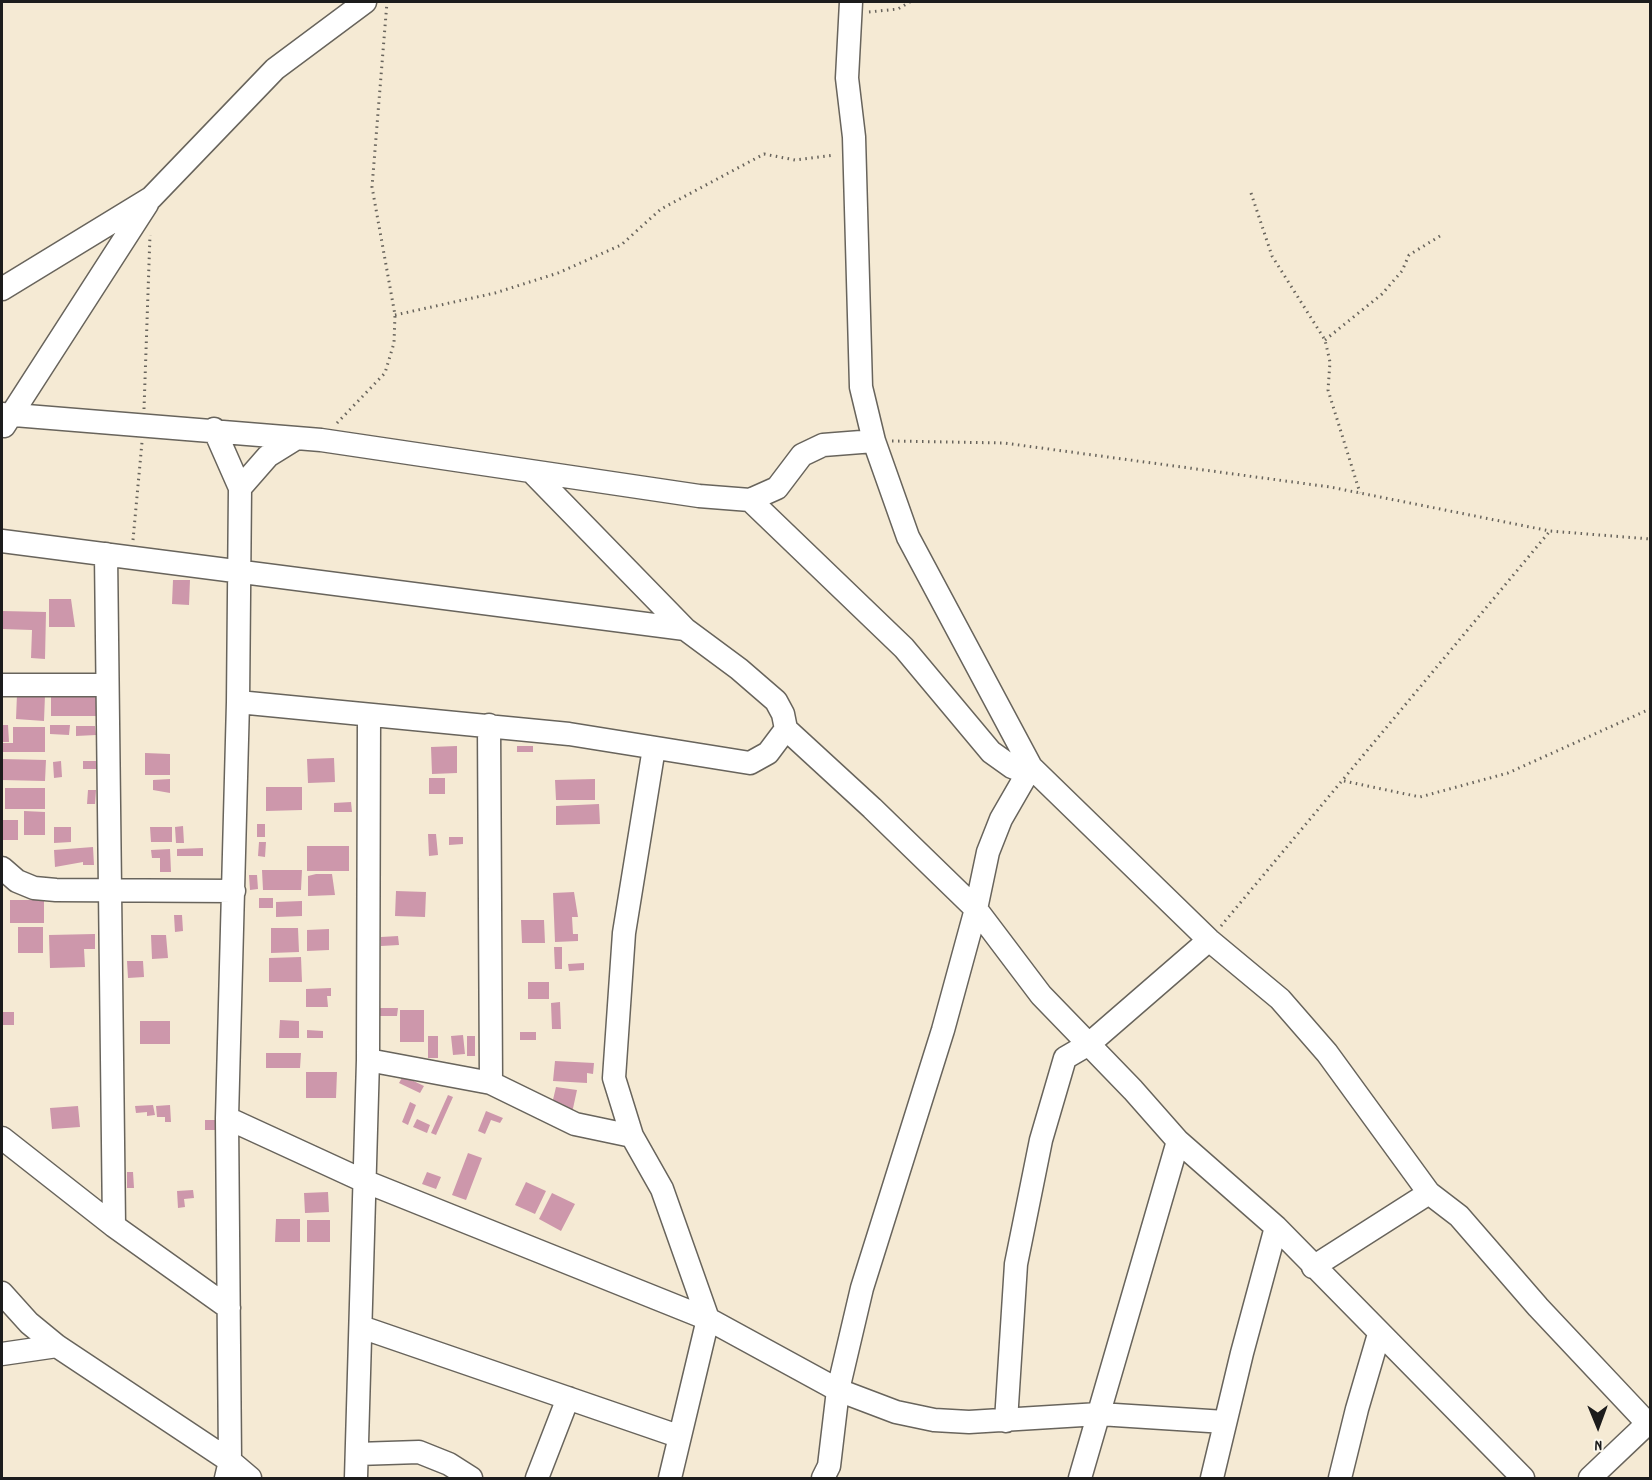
<!DOCTYPE html>
<style>
body{margin:0}
#map{position:relative;width:1652px;height:1480px;overflow:hidden;background:#f5ead4;font-family:Dekko,sans-serif}
canvas{display:block}
.frame{position:absolute;inset:0;border:3px solid #1c1c1c;pointer-events:none}
.north{position:absolute;left:1568px;top:1396px;width:60px;height:60px;-webkit-text-stroke:4px #fbf7ec;paint-order:stroke;rotate:179deg;font-size:16px;font-weight:700;line-height:24px;text-align:center;color:#1c1c1c}
.north::after{content:'';display:block;margin:auto;width:21px;height:27px;background:#1c1c1c;clip-path:polygon(50% 0,100% 100%,50% 72%,0 100%)}
</style>
<div id="map">
<canvas width="1652" height="1480"></canvas>
<div class="frame"></div>
<div class="north">N</div>
</div>
<script>
const c = document.querySelector('canvas').getContext('2d');
c.lineJoin = 'round';
function fillPath(path, color) { c.fillStyle = color; c.fill(path, 'evenodd'); }
const poly = rows => new Path2D(rows.map(r => 'M' + r).join(''));
function strokePath(path, color, width, dash) { c.strokeStyle = color; c.lineWidth = width; c.lineCap = dash ? 'butt' : 'round'; c.setLineDash(dash || []); c.stroke(path); }
const building = poly([
 [173,580,190,580,189,605,172,604],
 [49,599,71,599,75,627,49,627],
 [2,611,46,612,45,659,31,658,32,630,2,629],
 [51,693,99,693,99,716,51,716],
 [17,694,45,695,44,721,16,719],
 [2,725,8,725,9,742,2,742],
 [50,725,70,725,69,735,50,734],
 [76,726,95,726,96,735,76,736],
 [13,727,45,727,45,752,3,752,3,743,13,743],
 [457,746,457,773,432,774,431,747],
 [517,746,533,746,533,752,517,752],
 [145,753,170,754,170,775,145,775],
 [334,758,335,782,308,783,307,759],
 [2,759,46,760,45,781,2,780],
 [61,761,62,777,54,778,53,762],
 [83,761,97,761,97,769,83,769],
 [429,778,445,778,445,794,429,794],
 [170,779,170,793,153,790,153,780],
 [595,779,595,800,556,800,555,780],
 [266,787,302,787,302,810,266,811],
 [5,788,45,788,45,809,5,809],
 [88,790,96,790,95,804,87,804],
 [351,802,352,812,334,812,334,803],
 [599,804,600,824,556,825,556,806],
 [24,811,45,812,45,835,24,835],
 [2,820,18,820,18,840,2,840],
 [257,824,265,824,265,837,257,837],
 [183,826,184,843,176,843,175,827],
 [54,827,71,827,71,842,54,843],
 [150,827,172,827,172,842,151,842],
 [428,834,436,834,438,855,429,856],
 [449,837,463,837,463,844,449,845],
 [259,842,266,842,265,857,258,856],
 [307,846,349,846,349,871,307,871],
 [93,847,94,865,83,865,83,862,55,867,54,850],
 [203,848,203,856,177,856,177,849],
 [170,849,171,872,160,872,160,858,152,858,151,850],
 [262,870,302,870,301,890,263,890],
 [316,874,332,874,335,895,308,896,308,876],
 [249,875,257,875,258,889,250,890],
 [396,891,426,892,425,917,395,916],
 [574,892,578,917,572,917,573,934,578,934,578,941,555,942,553,893],
 [259,898,273,898,273,908,259,908],
 [10,900,44,900,44,923,10,923],
 [302,901,302,916,276,917,276,902],
 [174,915,182,915,183,931,175,932],
 [521,920,544,920,545,943,522,943],
 [18,927,43,927,43,953,18,953],
 [271,928,298,928,299,952,271,953],
 [329,929,329,950,307,951,307,930],
 [95,934,95,949,84,949,85,967,50,968,49,935],
 [151,935,166,935,168,958,152,959],
 [398,936,399,945,381,946,381,937],
 [554,947,562,947,562,969,555,969],
 [301,957,302,982,269,982,269,958],
 [127,961,143,961,144,977,128,978],
 [584,963,584,970,569,971,568,964],
 [528,982,549,982,549,999,528,999],
 [331,988,331,996,327,996,328,1007,306,1007,306,989],
 [560,1002,561,1029,552,1029,551,1003],
 [377,1008,398,1008,397,1016,377,1016],
 [400,1010,424,1010,424,1042,400,1042],
 [2,1012,14,1012,14,1025,2,1025],
 [280,1020,299,1021,299,1038,279,1038],
 [140,1021,170,1021,170,1044,140,1044],
 [307,1030,323,1031,323,1038,307,1038],
 [520,1032,536,1032,536,1040,520,1040],
 [463,1035,465,1054,453,1055,451,1036],
 [428,1036,438,1036,438,1058,428,1058],
 [467,1036,475,1036,475,1056,467,1056],
 [266,1053,301,1053,300,1068,266,1068],
 [555,1061,594,1063,593,1074,587,1073,587,1083,553,1081],
 [306,1072,337,1072,336,1098,306,1098],
 [403,1076,424,1086,420,1093,399,1083],
 [556,1087,577,1090,572,1113,552,1104],
 [448,1095,453,1097,436,1135,431,1133],
 [410,1102,416,1105,408,1125,402,1122],
 [153,1105,155,1115,147,1116,147,1112,136,1113,135,1106],
 [170,1105,171,1122,165,1122,165,1117,157,1117,156,1106],
 [78,1106,80,1127,52,1129,50,1108],
 [486,1111,503,1118,500,1123,491,1120,485,1134,478,1131],
 [417,1119,430,1125,427,1133,413,1127],
 [205,1120,220,1120,221,1130,205,1130],
 [468,1153,482,1158,466,1200,452,1195],
 [127,1172,133,1172,134,1188,127,1188],
 [427,1172,441,1177,436,1189,422,1184],
 [526,1182,546,1191,535,1214,515,1205],
 [193,1190,194,1198,184,1199,185,1207,178,1208,177,1191],
 [328,1192,329,1212,305,1213,304,1193],
 [552,1193,575,1204,561,1231,539,1219],
 [276,1219,300,1219,300,1242,275,1242],
 [307,1220,330,1220,330,1242,307,1242]
]);
const path = poly([
 [869,12,898,9,910,2],
 [1251,193,1272,256,1325,340,1330,362,1328,390,1360,493],
 [395,315,495,293,558,273,621,245,661,209,764,154,795,160,835,155],
 [1325,340,1382,294,1402,271,1409,255,1440,236],
 [144,409,150,235],
 [337,423,385,373,394,343,395,315,372,187,387,2],
 [892,441,1004,443,1330,487,1550,531,1650,539],
 [133,540,142,442],
 [1344,781,1420,797,1508,773,1650,709],
 [1221,926,1550,531]
]);
const minor = poly([
 [851,2,847,78,854,137,861,387,874,441,908,537,1031,767,1209,940,1280,999,1327,1053,1429,1193,1459,1216,1538,1307,1650,1426],
 [2,289,151,198,275,69,365,2],
 [2,414,321,440,699,496,750,500,777,488,802,455,823,445,874,441],
 [4,426,147,204],
 [214,429,240,488,238,702,227,1118,230,1461,226,1478],
 [532,472,685,629],
 [240,488,268,456,297,438],
 [750,500,904,648,991,752,1012,767,1027,773],
 [2,541,685,629,739,669,776,701,783,714,786,729,768,753,750,763,569,734,238,702],
 [106,554,114,1226],
 [2,685,107,685],
 [489,725,491,1083],
 [786,729,872,808,976,909,943,1030,862,1288,838,1390,829,1466,823,1478],
 [654,748,624,933,614,1078,632,1136,662,1189,708,1319,670,1478],
 [1031,767,1001,819,988,852,976,909,1041,995,1133,1090,1178,1141,1276,1227,1523,1478],
 [2,868,17,881,34,888,56,890,234,891],
 [368,1060,491,1083,575,1124,632,1136],
 [227,1118,364,1181,708,1319,838,1390,896,1412,934,1420,969,1422,1099,1414,1225,1422],
 [2,1138,114,1226,229,1308],
 [1313,1267,1429,1193],
 [2,1293,29,1323,57,1346,230,1461,250,1478],
 [361,1327,678,1436],
 [2,1354,57,1346],
 [1006,1421,1016,1264,1041,1140,1065,1058,1089,1044,1209,940],
 [357,1454,419,1452,449,1464,471,1478],
 [356,1478,368,1060,369,716],
 [537,1478,568,1398],
 [1080,1478,1178,1141],
 [1212,1478,1242,1353,1276,1227],
 [1340,1478,1357,1409,1379,1334],
 [1590,1478,1648,1423]
]);
fillPath(building, '#cd97ab');
strokePath(minor, '#68645c', 25);
strokePath(path, '#68645c', 3, [1.5, 4.5]);
strokePath(minor, '#fff', 22);
</script>
